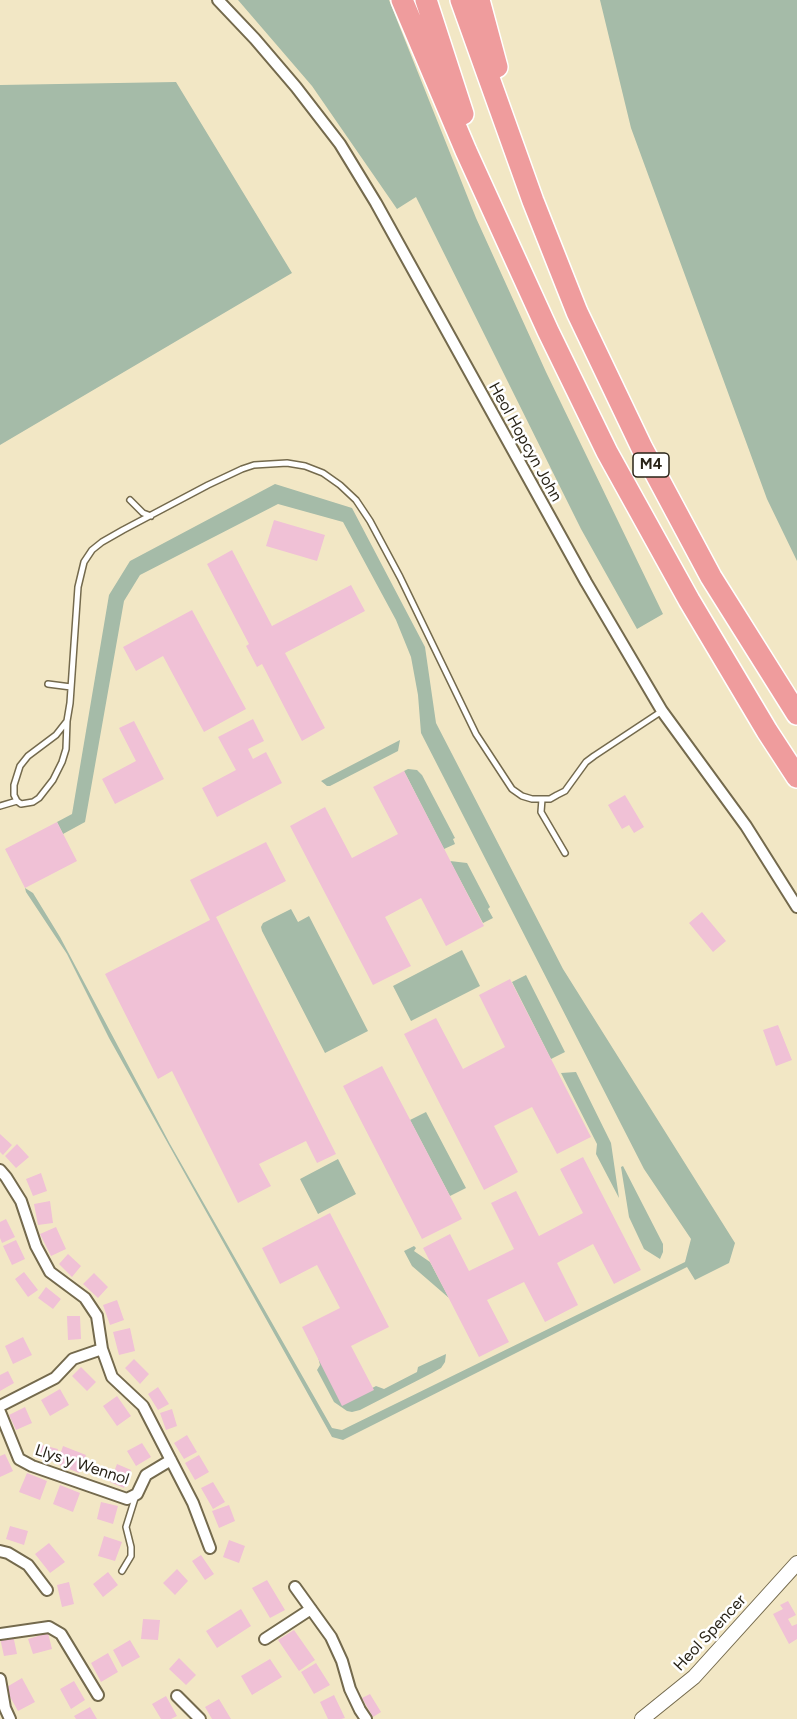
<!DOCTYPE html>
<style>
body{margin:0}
canvas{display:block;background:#f2e7c5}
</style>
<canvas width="797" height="1719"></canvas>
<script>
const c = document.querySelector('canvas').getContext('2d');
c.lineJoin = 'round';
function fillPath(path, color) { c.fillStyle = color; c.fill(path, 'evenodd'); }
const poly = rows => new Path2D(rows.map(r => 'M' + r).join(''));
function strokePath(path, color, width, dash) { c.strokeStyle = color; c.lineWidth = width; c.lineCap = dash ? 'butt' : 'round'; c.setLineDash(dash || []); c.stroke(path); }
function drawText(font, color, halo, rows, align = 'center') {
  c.font = font + ' Figtree,sans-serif'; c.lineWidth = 5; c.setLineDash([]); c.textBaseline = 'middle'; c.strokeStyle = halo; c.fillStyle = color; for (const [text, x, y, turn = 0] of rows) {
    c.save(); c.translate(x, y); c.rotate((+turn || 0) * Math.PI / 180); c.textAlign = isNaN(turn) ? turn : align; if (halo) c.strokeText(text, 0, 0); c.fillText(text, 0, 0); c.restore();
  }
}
const green = poly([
 [238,0,389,0,476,218,546,372,663,614,637,629,581,529,416,197,397,209,312,86],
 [600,0,797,0,797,561,767,499,631,128],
 [176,82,292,273,0,445,0,85],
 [275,484,352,508,425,647,436,723,563,969,735,1243,729,1263,695,1280,687,1267,343,1440,332,1437,109,1038,67,954,26,892,25,888,33,893,60,937,170,1144,332,1428,342,1430,685,1262,691,1239,644,1169,421,733,418,695,411,657,396,620,343,522,278,504,140,575,124,601,85,822,63,834,57,822,72,814,109,595,130,561],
 [400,740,398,751,330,786,327,786,321,781],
 [408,769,417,770,422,775,455,838,453,839,455,844,444,849,404,771],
 [450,861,467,863,490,907,488,909,493,918,483,923],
 [291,909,298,922,309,916,368,1031,325,1053,262,931,261,927,263,923],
 [462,950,480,986,411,1021,393,986],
 [526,975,565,1052,551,1059,512,982],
 [576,1072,611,1143,619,1198,596,1154,597,1144,561,1073],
 [426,1112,466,1188,450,1196,410,1120],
 [338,1159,356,1194,318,1214,300,1179],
 [623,1166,663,1244,663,1252,660,1259,644,1249,629,1217,621,1167],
 [414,1246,416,1248,414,1251,430,1262,449,1298,412,1266,404,1251],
 [315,1344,345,1403,376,1386,384,1389,417,1372,418,1367,446,1354,445,1362,441,1368,432,1373,360,1410,352,1412,347,1411,334,1402,317,1370,320,1365]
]);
const building = poly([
 [274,520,325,535,317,561,266,546],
 [232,550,272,626,351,585,365,611,285,653,325,728,302,741,262,664,257,667,246,646,249,644,207,564],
 [192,610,246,709,204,732,163,656,136,671,123,647],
 [253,719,264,741,248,749,253,759,266,752,282,783,217,817,202,788,236,770,218,737],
 [134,721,164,779,115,804,102,779,136,761,119,728],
 [404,771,484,926,446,946,421,898,385,917,411,966,373,985,290,826,325,807,352,858,398,834,373,787],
 [625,795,644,827,634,833,629,825,622,829,608,805],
 [57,822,77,861,25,888,5,849],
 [266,842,286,881,216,917,336,1154,317,1163,306,1141,259,1164,271,1186,238,1203,172,1071,158,1079,105,974,210,920,190,880],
 [702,912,726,941,713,952,689,923],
 [510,979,591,1137,557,1154,532,1107,494,1126,518,1172,484,1190,404,1034,436,1018,463,1069,505,1047,479,995],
 [778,1025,792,1060,776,1066,763,1030],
 [382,1066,462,1219,422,1239,343,1086],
 [0,1134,12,1145,3,1155,0,1152],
 [17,1144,29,1157,16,1168,5,1156],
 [583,1157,641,1270,614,1284,593,1244,557,1263,578,1305,545,1322,524,1282,487,1300,509,1342,479,1357,423,1248,450,1234,469,1271,514,1249,491,1203,516,1191,539,1236,583,1213,560,1169],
 [41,1173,47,1191,33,1196,26,1179],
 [50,1201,53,1223,38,1225,34,1204],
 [330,1213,389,1327,351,1346,374,1390,342,1406,302,1327,340,1308,317,1265,280,1284,262,1248],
 [6,1219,15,1237,2,1243,0,1238,0,1222],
 [56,1227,66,1249,51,1256,40,1234],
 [16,1240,25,1259,12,1265,3,1246],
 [68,1254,81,1266,72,1277,59,1264],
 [24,1272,38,1290,28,1297,15,1279],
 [94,1273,108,1287,98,1298,83,1284],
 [46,1287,61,1299,53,1309,38,1298],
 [117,1300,124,1320,110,1325,103,1305],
 [67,1316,80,1316,81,1339,68,1340],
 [130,1328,135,1351,119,1355,113,1332],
 [23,1337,32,1355,13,1364,5,1346],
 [134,1359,149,1374,140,1384,125,1368],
 [81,1367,96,1382,87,1391,72,1376],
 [8,1371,14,1383,0,1391,0,1375],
 [158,1387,169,1404,158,1410,148,1394],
 [60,1389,69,1405,50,1416,41,1400],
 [117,1396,131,1416,117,1426,103,1406],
 [25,1407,32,1423,16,1430,9,1415],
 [172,1409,177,1426,166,1430,160,1413],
 [187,1435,197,1452,184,1459,174,1443],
 [142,1443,151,1457,136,1466,127,1451],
 [38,1444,58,1449,54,1462,35,1457],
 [63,1446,86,1455,79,1473,57,1464],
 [5,1454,13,1471,0,1477,0,1456],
 [199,1455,209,1472,195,1480,185,1463],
 [117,1464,131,1470,124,1488,110,1482],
 [27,1473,47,1481,40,1500,19,1492],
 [213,1482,225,1502,213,1509,201,1488],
 [60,1485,80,1493,73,1512,53,1504],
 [101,1502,118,1506,113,1524,97,1519],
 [229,1505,235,1521,219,1528,212,1511],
 [10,1526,28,1531,24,1545,6,1539],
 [104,1536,122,1542,115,1561,98,1556],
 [229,1540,245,1546,239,1563,223,1557],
 [49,1543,65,1562,50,1573,35,1554],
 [201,1555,214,1574,205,1580,192,1561],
 [177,1569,188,1581,175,1595,163,1583],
 [108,1572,118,1585,103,1597,93,1584],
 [267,1580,285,1610,270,1618,252,1588],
 [69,1582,74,1604,62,1607,57,1585],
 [788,1601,796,1615,788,1619,792,1626,797,1624,797,1639,789,1644,773,1614,783,1609,780,1605],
 [241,1609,251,1626,217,1648,206,1631],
 [143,1619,160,1620,158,1640,141,1639],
 [294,1630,315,1660,299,1671,278,1640],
 [48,1633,52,1649,33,1654,28,1639],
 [13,1635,17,1654,4,1656,0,1638],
 [130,1640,140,1657,122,1667,113,1650],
 [108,1653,118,1672,101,1682,91,1663],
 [179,1658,196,1675,186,1685,169,1669],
 [270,1659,282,1677,252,1695,241,1676],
 [316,1663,330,1685,314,1694,301,1672],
 [22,1678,35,1702,18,1711,5,1688],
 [74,1681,85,1700,71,1709,60,1689],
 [370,1694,381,1712,373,1717,362,1698],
 [334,1695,345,1718,341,1719,328,1719,320,1702],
 [166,1696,177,1716,171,1719,161,1719,152,1704],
 [219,1699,231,1719,212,1719,205,1707],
 [90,1707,97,1719,76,1719,74,1716]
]);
const service = poly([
 [130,500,143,513,151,516],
 [48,684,71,687],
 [67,721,66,749,62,762,53,780,39,798,33,802,21,804,17,801,14,795,14,785,20,766,28,756,56,735,67,721,70,703,78,587,84,562,92,550,102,542,123,530,208,485,242,469,254,465,287,463,305,466,323,473,340,485,356,500,370,521,400,577,476,734,512,789,522,796,532,799,550,799,557,795,565,791,586,762,594,756,662,711],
 [542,799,541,812,565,853],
 [0,806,17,801],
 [122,1571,131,1556,131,1547,126,1527,136,1495]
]);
const minor = poly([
 [218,0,255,39,296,87,340,144,376,203,586,582,662,711,746,826,797,907],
 [0,1170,6,1177,21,1201,36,1246,50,1272,85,1298,97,1316,102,1349,112,1377,143,1406,193,1503,210,1548],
 [0,1406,55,1378,73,1359,102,1349],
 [0,1412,19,1459,32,1466,127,1499,137,1494,146,1475,171,1460],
 [0,1551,8,1553,28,1565,47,1590],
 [295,1587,331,1637,342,1661,350,1689,360,1710,366,1719],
 [0,1634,49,1627,61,1634,98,1695],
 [265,1639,311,1609],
 [0,1679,5,1708,10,1719],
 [177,1696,200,1719]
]);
const tertiary = poly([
 [642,1719,694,1677,797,1563]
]);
const motorway = poly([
 [402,0,466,151,548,331,607,452,689,600,767,731,797,777],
 [426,0,463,114],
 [461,0,533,201,577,312,642,448,711,577,797,714],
 [479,0,497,67]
]);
const shields = [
 [651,465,36]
];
const shieldNames = [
 ["M4",651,465]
];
const streetNames = [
 ["Heol Hopcyn John",525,442,61],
 ["Llys y Wennol",82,1465,18],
 ["Heol Spencer",710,1633,-47]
];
fillPath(green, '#a5bba8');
fillPath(building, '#f0c1d6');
strokePath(service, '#746a4d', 8);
strokePath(minor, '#746a4d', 14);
strokePath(tertiary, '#746a4d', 16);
strokePath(motorway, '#fff', 24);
strokePath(service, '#fff', 5);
strokePath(minor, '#fff', 10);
strokePath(tertiary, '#fff', 14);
strokePath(motorway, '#ef9c9d', 21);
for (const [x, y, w] of shields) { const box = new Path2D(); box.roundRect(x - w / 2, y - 12, w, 24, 4.5); c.fillStyle = '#fff'; c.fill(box); strokePath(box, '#282317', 1.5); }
drawText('bold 15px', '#282317', null, shieldNames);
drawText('16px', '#282317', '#fff', streetNames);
</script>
